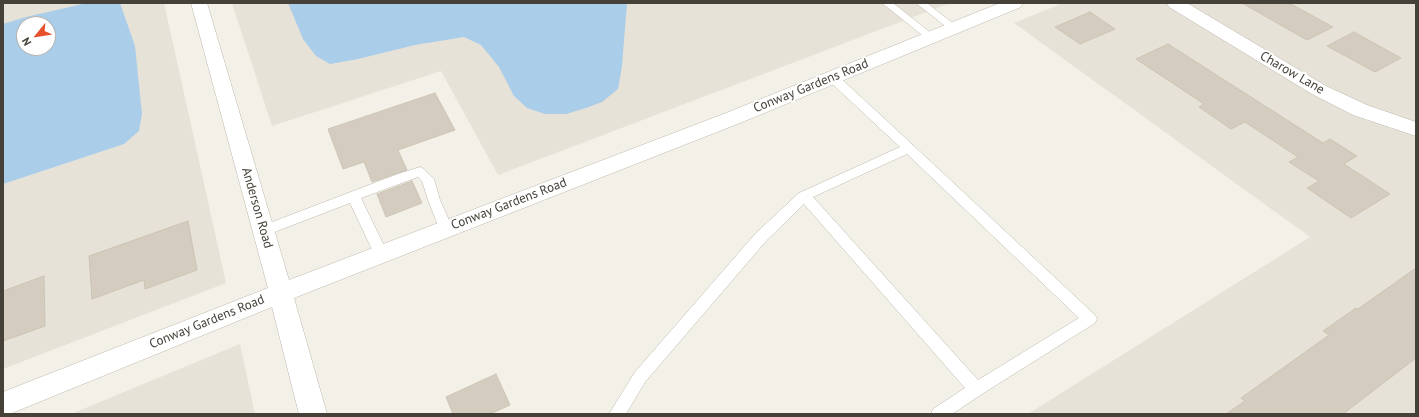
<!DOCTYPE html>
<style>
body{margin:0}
#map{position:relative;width:1419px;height:417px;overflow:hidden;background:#f3f0e8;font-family:"PT Sans",sans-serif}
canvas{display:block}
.frame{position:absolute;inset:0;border:4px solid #454138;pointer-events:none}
.north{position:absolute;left:16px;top:16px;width:40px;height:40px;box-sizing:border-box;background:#fff;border:1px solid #b5b3af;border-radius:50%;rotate:240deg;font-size:11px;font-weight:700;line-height:16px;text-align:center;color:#454138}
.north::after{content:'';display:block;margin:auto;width:14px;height:18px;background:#e6512c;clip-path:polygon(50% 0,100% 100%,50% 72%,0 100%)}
</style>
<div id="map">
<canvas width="1419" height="417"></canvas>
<div class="frame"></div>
<div class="north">N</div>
</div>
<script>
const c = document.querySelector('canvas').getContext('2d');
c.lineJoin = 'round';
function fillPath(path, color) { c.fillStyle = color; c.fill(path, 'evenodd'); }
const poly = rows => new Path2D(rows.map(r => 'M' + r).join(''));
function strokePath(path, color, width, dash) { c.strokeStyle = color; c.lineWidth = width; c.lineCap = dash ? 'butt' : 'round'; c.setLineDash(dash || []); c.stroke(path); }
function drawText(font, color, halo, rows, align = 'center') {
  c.font = font + ' "PT Sans",sans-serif'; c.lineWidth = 4; c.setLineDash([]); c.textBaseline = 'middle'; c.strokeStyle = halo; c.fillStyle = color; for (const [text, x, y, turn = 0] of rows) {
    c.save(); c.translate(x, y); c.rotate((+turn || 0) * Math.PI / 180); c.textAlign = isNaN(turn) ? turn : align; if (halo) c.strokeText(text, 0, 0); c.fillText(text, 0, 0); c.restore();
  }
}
const residential = poly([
 [3,3,164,3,226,283,3,369],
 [24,24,48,24,48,48,24,48],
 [232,3,950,3,498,175,441,71,272,126],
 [1063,3,1416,3,1416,414,1028,414,1310,237,1014,23],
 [240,344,255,414,71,414]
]);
const water = poly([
 [87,3,120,3,135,46,142,114,139,131,124,144,3,184,3,24,26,17],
 [24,24,48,24,48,48,24,48],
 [288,3,627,3,622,66,618,89,602,102,586,108,566,114,545,114,527,108,514,96,499,67,481,45,464,37,415,45,358,59,330,64,316,56,303,39]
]);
const building = poly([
 [1242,3,1289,3,1333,27,1307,40,1242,3],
 [1090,12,1115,29,1080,44,1055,27,1090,12],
 [1354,32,1401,58,1375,72,1327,46,1354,32],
 [1168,44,1323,143,1330,139,1357,156,1344,164,1390,194,1351,218,1307,188,1319,181,1289,162,1298,157,1245,122,1231,129,1199,107,1204,104,1136,59,1168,44],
 [435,93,455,130,398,150,407,170,372,182,364,162,343,169,328,129,435,93],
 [412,181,422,203,386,217,377,194,412,181],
 [188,221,197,270,145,289,144,280,92,299,89,256,188,221],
 [1416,268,1416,358,1343,414,1226,414,1245,401,1241,398,1329,335,1323,331,1356,308,1358,309,1416,268],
 [44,276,45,326,3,341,3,291,44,276],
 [496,374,510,405,490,414,453,414,446,397,496,374]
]);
const service = poly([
 [882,3,893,3,936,37,931,40,927,39,882,3],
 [916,3,927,3,959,28,958,30,950,30,916,3],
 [832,73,836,74,886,120,1095,315,1097,319,1095,323,982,394,952,414,931,414,933,409,965,388,804,204,766,241,645,382,626,414,609,414,635,372,756,233,799,193,900,147,828,80,826,77,828,74,832,73],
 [907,154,1079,318,978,380,813,197,907,154],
 [420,167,424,169,434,179,440,200,453,229,451,233,446,234,441,233,428,200,422,181,418,177,361,198,388,254,386,258,381,259,376,258,350,203,264,236,259,235,257,231,259,227,398,174,420,167]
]);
const minor = poly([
 [1167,3,1187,3,1326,86,1367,105,1416,122,1416,136,1353,115,1312,94,1169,7,1167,3]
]);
const tertiary = poly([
 [191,3,207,3,289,280,726,113,1000,3,1023,3,1021,7,740,123,294,298,327,414,299,414,272,307,12,413,3,414,3,392,268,288,191,3]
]);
const streetNames = [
 ["Charow Lane",1292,73,30],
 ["Conway Gardens Road",811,86,-22],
 ["Conway Gardens Road",509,204,-21],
 ["Anderson Road",257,208,74],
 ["Conway Gardens Road",207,322,-22]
];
fillPath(residential, '#e6e2d7');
fillPath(water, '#aacdea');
fillPath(building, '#d3ccbf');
strokePath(building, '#cdc4b3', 1);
strokePath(service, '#bdb8ac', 1);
strokePath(minor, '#bdb8ac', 1);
strokePath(tertiary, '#bdb8ac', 1);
fillPath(service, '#fff');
fillPath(minor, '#fff');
fillPath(tertiary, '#fff');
drawText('13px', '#454138', '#fff', streetNames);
</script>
